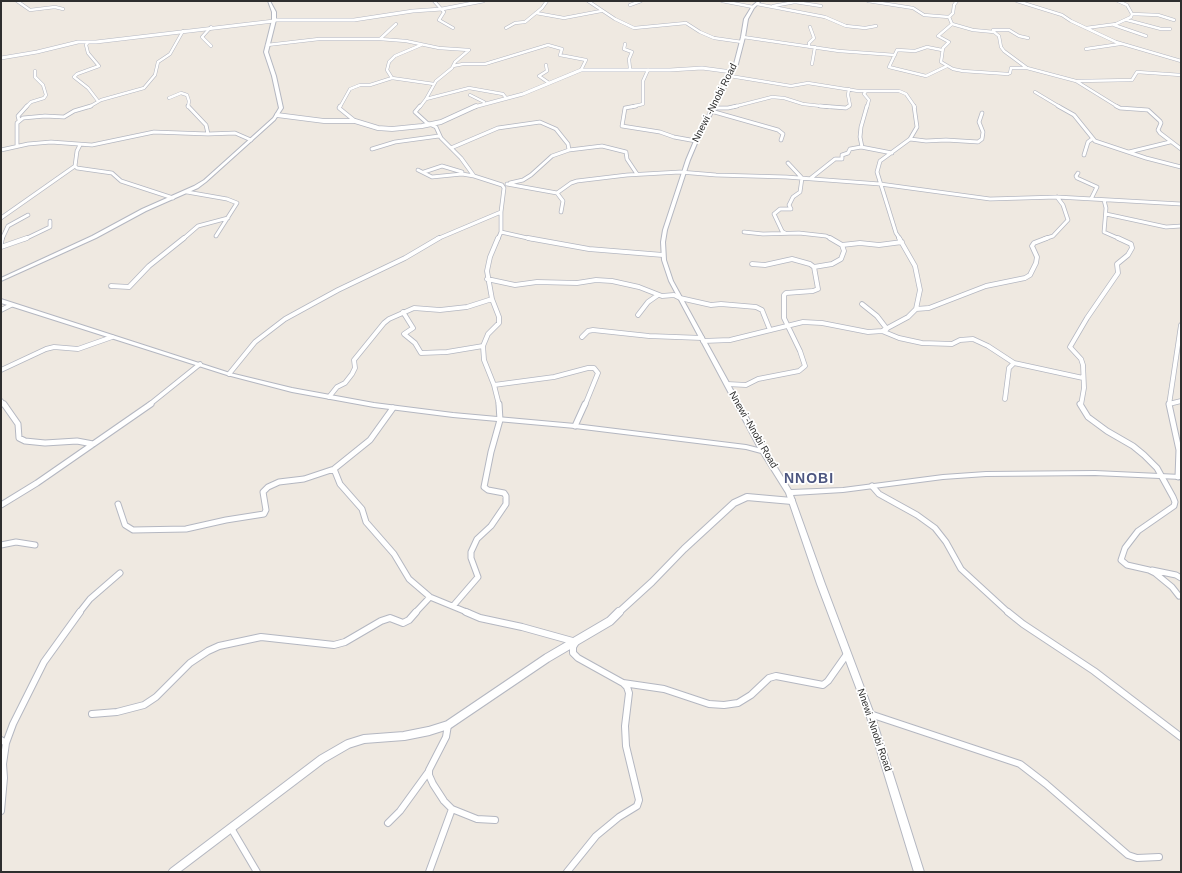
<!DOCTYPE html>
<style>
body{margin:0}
#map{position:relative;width:1182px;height:873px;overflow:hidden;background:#efe9e1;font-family:Arial,sans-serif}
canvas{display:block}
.frame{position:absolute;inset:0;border:2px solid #2e2e2e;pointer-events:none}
</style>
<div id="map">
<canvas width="1182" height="873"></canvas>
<div class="frame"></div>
</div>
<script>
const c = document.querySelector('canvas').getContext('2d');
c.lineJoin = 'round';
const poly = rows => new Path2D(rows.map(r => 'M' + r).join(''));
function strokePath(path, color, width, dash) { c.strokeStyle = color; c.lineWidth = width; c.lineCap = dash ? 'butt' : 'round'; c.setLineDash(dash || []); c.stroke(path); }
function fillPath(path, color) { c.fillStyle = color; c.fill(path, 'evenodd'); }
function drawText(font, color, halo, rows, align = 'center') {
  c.font = font + ' Arial,sans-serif'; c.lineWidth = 3.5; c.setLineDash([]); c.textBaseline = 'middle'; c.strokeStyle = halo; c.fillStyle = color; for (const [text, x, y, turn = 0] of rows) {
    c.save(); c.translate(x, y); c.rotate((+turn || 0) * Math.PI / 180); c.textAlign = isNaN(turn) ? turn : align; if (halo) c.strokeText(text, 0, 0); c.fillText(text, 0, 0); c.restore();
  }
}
const minorFar4 = poly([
 [17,1,30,10,55,7,63,9],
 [434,1,444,12,439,20,453,28],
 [588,1,615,19,634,28,686,23,700,32,714,38,742,42],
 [722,1,753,7],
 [868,1,913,8,924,15,949,17],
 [957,1,954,5,953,13,949,17,952,24,938,36,949,42,943,48,941,62,953,69,963,71,1008,74,1010,73,1011,68,1027,68],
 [1017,1,1062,15,1071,21,1116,42,1181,61],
 [757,4,825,17,846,26,865,28,876,26],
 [630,5,641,1],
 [773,6,795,2,821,6],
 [536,13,564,18,601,11],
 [1132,14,1158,15,1174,20],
 [1127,20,1161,29,1170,29],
 [952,24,973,30,994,32,999,36,1001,47,1004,51,1027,68,1076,81,1118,107],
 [1114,25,1146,36],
 [211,27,202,37,211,46],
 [506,28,515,23,525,22,542,8,547,1],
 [1086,28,1116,24,1131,17,1132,14,1127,5,1118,1],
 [993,30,1009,30,1019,36,1028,38],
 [743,37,839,51,895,55],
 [380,39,396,24],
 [88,42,86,45,88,53,99,66,77,74,74,77,88,88,98,101],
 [625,44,624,49,632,52,629,59,630,69],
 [267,45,319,39,380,39,406,41,439,48,469,50],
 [421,45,395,56,389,62,387,70,392,78,434,84],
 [809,47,809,43,814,38,810,27],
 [1086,49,1120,44],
 [942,50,927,47,915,51,897,50,889,67,926,76,947,66],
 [812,64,815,47],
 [546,65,547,71,539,76,549,83],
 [453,66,463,64,485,64,548,45,562,49,560,55,586,60,581,70],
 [730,76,791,86,808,83,858,91,899,91,906,94,915,107],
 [1078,81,1132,80,1137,72,1181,75],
 [866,91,864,94,869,100,867,107],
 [1035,92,1060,107],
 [470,95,484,102],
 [169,98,181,93,187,95,189,101,188,107],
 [426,99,469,88,503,94,506,98],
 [26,107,31,102,44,98,46,95,43,85,35,77,35,71],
 [89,107,101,100,144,88,155,75,158,62,170,54,183,31],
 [340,107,350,89,360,85,370,85,392,78],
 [420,107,426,99,436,81,452,68,455,62,469,50],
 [631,107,643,104,643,81,648,70],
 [733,107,772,97,784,98,803,104,830,107],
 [848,107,850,105,848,95,849,89]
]);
const minorFar3 = poly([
 [188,106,206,125,208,134],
 [340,106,339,108,355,121],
 [420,106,415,112,427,123,436,127,441,138,461,158,474,176,502,185,504,188,501,212,501,232,498,239],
 [636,106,625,108,622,126,660,132,674,137,696,141],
 [820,106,846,108,849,106],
 [1058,106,1074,115,1095,141,1146,158,1181,167],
 [1116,106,1120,108,1148,110,1160,121,1161,123,1158,130,1160,133,1181,149],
 [713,108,728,108,737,106],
 [711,111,778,130,783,134,781,140],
 [19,120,18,116,27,106],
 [910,139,926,141,946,140,978,142,982,139,983,132,979,122,982,113],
 [80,145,77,151,75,166,77,168,112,173,121,181,173,198],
 [17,146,17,123,23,118,45,116,64,117,74,111,91,106],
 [862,147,860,137,861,127,867,106],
 [451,148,498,128,540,122,556,129,568,144,569,150],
 [372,149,395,142,439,136],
 [1,150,28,144,51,142,92,145,154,132,208,134,235,133,251,140],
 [1129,152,1170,142],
 [1084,155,1088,142,1092,139],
 [418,170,432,177,462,174,474,176],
 [424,172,442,166,462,172],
 [1078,173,1076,176,1077,178,1097,187,1091,199],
 [811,178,835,159,842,159,842,155,848,153,850,149,861,147,892,153],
 [510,183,523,180,531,175,552,156,569,150,602,146,626,152,627,159,637,174],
 [507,184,557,193,571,183,577,181,627,175,680,172,716,175,786,177,880,184,990,199,1057,197,1181,204],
 [187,192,227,199,237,203,216,236],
 [557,193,563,201,561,212],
 [1104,200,1106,208,1104,232,1120,239],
 [1106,214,1166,227,1181,226],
 [1,218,75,166],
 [501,232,532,239],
 [744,232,763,234,799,233,826,236,832,239],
 [785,233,782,231,774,214,780,209,791,209,789,205,793,197,800,192,802,178,788,163],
 [2,239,8,226,28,215],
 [25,239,50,227,50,221],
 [183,239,198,226,228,218],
 [437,239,501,212],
 [900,239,896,233,877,172,880,161,910,139,917,127,914,106],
 [1044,239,1053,236,1068,220,1063,205,1057,197]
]);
const minorFar2 = poly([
 [498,238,490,257,487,271,492,299,499,317,499,323,488,334,483,346,484,360,494,385,499,405],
 [528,238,589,249,663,255],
 [1,243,2,238],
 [842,245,860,243,879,245,902,242],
 [1,247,27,238],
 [752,264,765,265,792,259,810,264,814,267],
 [814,267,832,264,841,259,844,251,842,245,830,238],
 [487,279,515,285,537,282,577,283,596,280,612,281,639,287,662,296,674,295,680,298,711,305,721,304,756,307,762,310,770,330],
 [111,286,129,287,149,266,184,238],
 [862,304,877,316,887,329],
 [916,309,929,308,986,286,1025,278,1030,275,1036,263,1037,257,1032,246,1034,243,1047,238],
 [1,310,11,305],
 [403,312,413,328,404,334,415,343,421,353,447,352,483,346],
 [638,315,648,302,658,295],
 [882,331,899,338,922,343,952,344,960,340,973,339,988,346,1014,363,1083,378],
 [582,337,588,331,593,330,649,336,702,338],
 [703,341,730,340,803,322,822,323,868,332,882,331,908,317,916,309,920,290,915,266,899,238],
 [1,370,46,349,54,347,78,349,112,337],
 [229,374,255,342,285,319,338,290,405,258,439,238],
 [727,384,746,385,758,379,799,371,805,366,800,351,784,318,784,295,786,293,813,291,818,289,814,267],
 [494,385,554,377,588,368,594,368,598,373,585,405],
 [329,397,337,387,345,383,352,374,355,368,354,360,384,323,389,319,414,308,440,310,467,307,492,299],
 [1005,399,1009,368,1014,363],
 [1,401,4,405],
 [1169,404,1181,401],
 [149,405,200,364],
 [1081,405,1084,388,1083,365,1081,359,1070,347,1087,318,1118,273,1117,264,1128,255,1132,248,1131,244,1118,238],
 [1169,405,1181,325]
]);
const minorFar1 = poly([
 [4,404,18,424,19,438,25,441,45,443,77,441,93,444],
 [1080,404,1088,417,1107,431,1133,446,1144,455,1157,468,1173,497,1175,502,1174,506,1138,531,1125,548,1121,560,1127,565,1149,570,1155,573,1172,587,1179,596],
 [1169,404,1179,450,1178,477],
 [575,426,585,404],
 [334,469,340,484,362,509,366,522,394,554,409,579,430,597,469,613],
 [872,486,879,494,917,515,935,528,946,542,961,569,1009,613],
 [118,504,125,525,133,530,186,529,226,520,264,514,266,510,263,492,268,487,279,482,304,479,334,469,370,440,393,408],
 [1,505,37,483,151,404],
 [1,545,16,542,35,545],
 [1152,570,1176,575,1181,578],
 [453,606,478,577,471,558,471,552,477,539,491,526,506,504,506,496,504,493,488,490,484,487,491,452,500,420,499,404],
 [79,613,90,599,120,573],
 [415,613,430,597]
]);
const minor = poly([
 [466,612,480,618,522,627,576,642,573,647,573,653,578,658,623,683,664,689,709,704,724,705,738,703,751,695,769,678,776,676,823,685,828,681,847,654],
 [1008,612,1023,624,1094,671,1181,737],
 [92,714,117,712,144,705,156,697,190,663,208,651,219,646,261,637,334,645,345,642,381,621,390,618,403,623,409,620,416,612],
 [870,714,1020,764,1046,784,1128,855,1137,858,1159,857],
 [448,725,446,737,429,770,429,775,433,784,444,801,452,809,477,819,495,820],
 [1,740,6,743,3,764,4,778,1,811],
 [6,743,13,724,44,662,80,612],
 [388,823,400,811,429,771],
 [231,828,257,872],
 [429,872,452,809],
 [567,872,596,836,619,817,637,806,639,800,626,746,625,726,629,693,627,687,623,683]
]);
const tertiaryFar3 = poly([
 [274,20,354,20,413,11,442,9,483,1],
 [1,58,37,52,78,42,96,42,274,21],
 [474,107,523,94,581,70,670,70,702,68,732,72]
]);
const tertiaryFar2 = poly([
 [277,115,324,121,355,121,378,128,392,129,422,126,441,122,476,106]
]);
const tertiaryFar1 = poly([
 [618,613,652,582,684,549,734,503,747,497,792,501]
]);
const tertiary = poly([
 [173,872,322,759,348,744,364,739,404,736,429,731,448,725,547,658,610,621,619,612]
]);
const secondary = poly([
 [268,1,270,1,276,12,276,20,268,52,276,76,283,108,275,120,206,182,198,188,146,211,96,238,1,281,1,278,92,236,142,209,194,186,204,180,273,118,279,108,272,76,264,52,272,20,272,12,268,1],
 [758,1,761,1,754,8,748,19,745,37,738,64,698,141,690,160,667,230,665,242,666,260,673,281,706,341,765,448,791,490,843,488,943,475,986,472,1095,471,1181,475,1181,479,1095,475,986,476,943,479,843,492,793,495,825,584,874,714,924,872,914,872,866,714,817,584,786,493,761,453,746,449,575,428,453,417,374,407,292,392,227,375,1,303,1,299,230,373,292,388,374,403,453,413,575,424,746,445,758,448,669,281,662,260,661,242,663,230,686,160,694,141,734,64,741,37,744,19,752,6,758,1]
]);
const streetNames = [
 ["Nnewi -Nnobi Road",715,103,-63],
 ["Nnewi -Nnobi Road",753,430,60],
 ["Nnewi -Nnobi Road",874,730,71]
];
const districtNames = [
 ["NNOBI",809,479]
];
strokePath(minorFar4, '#b4b7c1', 3.5);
strokePath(minorFar3, '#b4b7c1', 4.5);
strokePath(minorFar2, '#b4b7c1', 5.5);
strokePath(minorFar1, '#b4b7c1', 7);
strokePath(minor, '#b4b7c1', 8);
strokePath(tertiaryFar3, '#b4b7c1', 4);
strokePath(tertiaryFar2, '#b4b7c1', 5.5);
strokePath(tertiaryFar1, '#b4b7c1', 8);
strokePath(tertiary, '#b4b7c1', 10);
strokePath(secondary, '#b4b7c1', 2);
strokePath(minorFar4, '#fff', 2.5);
strokePath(minorFar3, '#fff', 3);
strokePath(minorFar2, '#fff', 4);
strokePath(minorFar1, '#fff', 5);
strokePath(minor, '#fff', 6);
strokePath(tertiaryFar3, '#fff', 3);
strokePath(tertiaryFar2, '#fff', 4);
strokePath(tertiaryFar1, '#fff', 6);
strokePath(tertiary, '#fff', 8);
fillPath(secondary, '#fff');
drawText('10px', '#2e2e2e', '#fff', streetNames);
c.letterSpacing = '1px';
drawText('bold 14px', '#4d5680', '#fff', districtNames);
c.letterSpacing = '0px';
</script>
